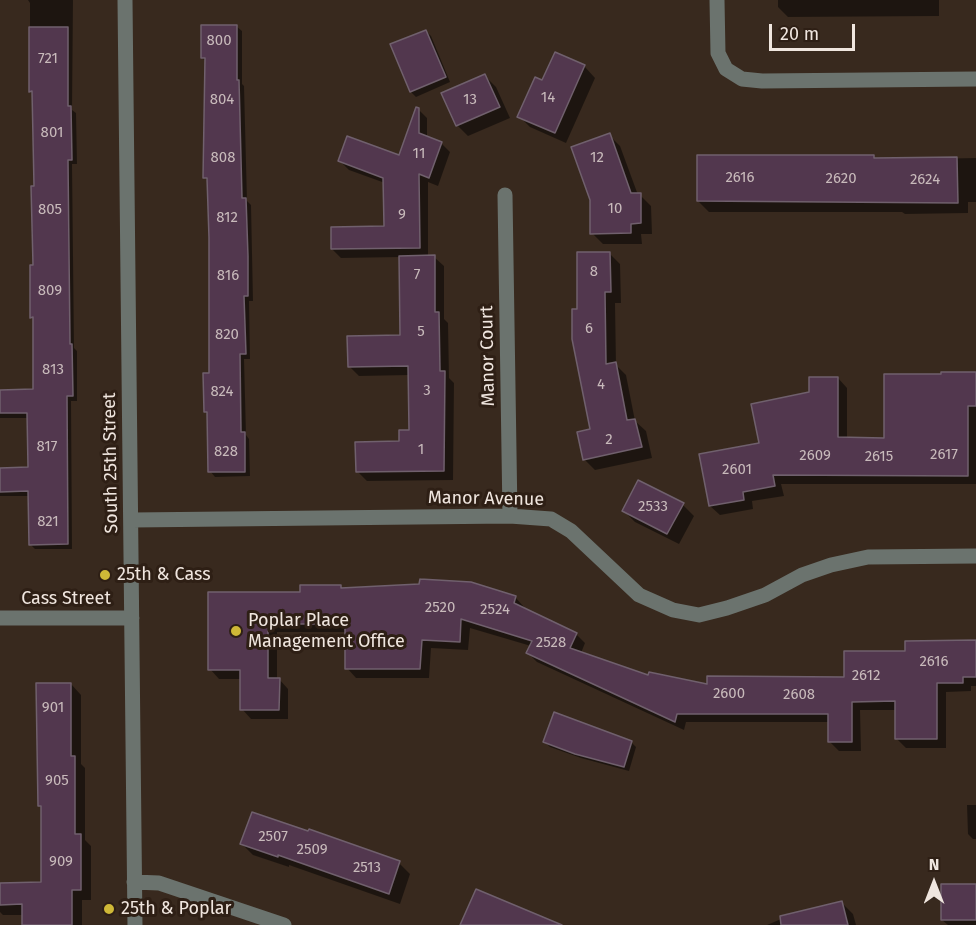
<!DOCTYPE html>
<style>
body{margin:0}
#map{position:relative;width:976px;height:925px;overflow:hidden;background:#38291e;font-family:"Fira Sans",sans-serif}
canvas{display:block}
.north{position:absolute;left:904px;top:853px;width:60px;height:60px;-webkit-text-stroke:4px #2e1f15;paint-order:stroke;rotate:0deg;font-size:16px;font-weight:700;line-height:24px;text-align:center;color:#f0e6df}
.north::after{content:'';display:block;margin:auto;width:21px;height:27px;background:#f0e6df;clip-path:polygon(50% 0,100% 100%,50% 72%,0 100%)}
.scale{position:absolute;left:769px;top:24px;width:86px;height:27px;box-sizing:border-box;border:3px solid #f0e6df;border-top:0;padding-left:8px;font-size:18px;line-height:21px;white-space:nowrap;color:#f0e6df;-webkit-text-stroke:4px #2e1f15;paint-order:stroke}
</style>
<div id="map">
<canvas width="976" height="925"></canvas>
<div class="north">N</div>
<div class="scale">20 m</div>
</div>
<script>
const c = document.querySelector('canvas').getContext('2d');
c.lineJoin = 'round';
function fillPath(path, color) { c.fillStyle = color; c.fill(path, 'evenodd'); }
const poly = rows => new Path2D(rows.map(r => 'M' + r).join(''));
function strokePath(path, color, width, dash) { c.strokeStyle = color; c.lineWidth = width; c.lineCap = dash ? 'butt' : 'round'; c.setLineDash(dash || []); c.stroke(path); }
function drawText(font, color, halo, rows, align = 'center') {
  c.font = font + ' "Fira Sans",sans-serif'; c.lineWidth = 6; c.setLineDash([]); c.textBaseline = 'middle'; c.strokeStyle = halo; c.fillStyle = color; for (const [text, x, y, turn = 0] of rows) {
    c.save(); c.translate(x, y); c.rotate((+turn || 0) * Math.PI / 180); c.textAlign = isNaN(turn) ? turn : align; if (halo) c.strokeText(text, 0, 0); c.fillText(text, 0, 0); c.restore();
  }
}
const shadow = poly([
 [28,0,73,0,72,110,76,113,77,164,72,164,74,348,77,351,77,401,71,401,72,549,35,549,30,544,29,496,0,496,0,469,29,469,28,418,0,418,0,391,35,391,34,320,32,317,35,187,33,94,30,91,30,3],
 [778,0,939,0,939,16,788,17,778,7],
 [236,26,242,31,242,84,244,86,247,201,251,205,253,301,249,301,250,359,244,359,246,435,249,439,250,476,215,477,210,471,209,416,205,412,210,374,209,182,205,178,207,62,202,58],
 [426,31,431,36,450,82,416,97,411,92],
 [556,54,585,67,595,78,566,143,530,127,519,116,543,82],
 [485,76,496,87,510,118,468,136,457,125],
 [418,109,427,118,427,138,441,143,450,152,438,186,428,182,428,257,434,257,444,266,444,319,448,323,449,378,454,383,453,480,367,481,357,471,400,442,411,431,410,375,359,376,349,366,402,337,401,257,341,258,332,249,385,228,385,183,349,170,340,161,400,157],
 [609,135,620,146,638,195,640,195,651,206,652,234,641,234,642,244,603,244,592,233],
 [873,157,876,160,976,158,976,202,968,202,968,213,905,214,902,212,709,212,698,201],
 [609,253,620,264,621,303,615,303,616,365,626,375,635,421,646,431,652,458,595,470,584,459,591,430,579,310],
 [976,374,976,484,781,484,784,496,752,501,753,509,720,515,710,506,761,444,810,393,838,378,847,388,847,439,885,439],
 [683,505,694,516,679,544,635,522,624,511],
 [340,587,342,589,515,597,524,607,523,610,576,634,585,643,581,653,649,677,708,686,846,678,907,652,976,639,976,686,971,686,971,691,946,692,946,748,906,748,897,739,897,710,860,710,861,751,839,751,830,742,830,722,686,722,684,730,537,662,528,653,531,646,470,628,468,650,431,648,429,678,356,678,347,668,347,632,277,632,277,679,279,679,288,689,288,719,251,719,242,709,242,679,219,679,210,669,301,594],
 [71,684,81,695,81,764,85,768,85,840,91,846,91,900,82,900,82,925,24,925,24,915,3,915,0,912,0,884,42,884,42,807,40,805],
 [545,742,631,742,636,747,629,771,581,758,550,747],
 [967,805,976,805,976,839,973,839,968,834],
 [242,844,399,863,410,874,400,904,289,865,289,867,253,855],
 [976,886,976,925,948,925,942,920],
 [842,903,853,914,856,925,767,925,793,914]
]);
const building = poly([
 [201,25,237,25,237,80,239,80,242,198,246,198,248,256,248,296,244,296,246,354,240,354,241,432,245,432,245,472,208,472,207,412,204,412,203,373,209,373,209,238,207,178,203,178,205,58,201,58,201,25],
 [29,27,68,27,68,106,71,106,72,160,68,160,70,344,72,344,73,396,67,396,68,544,29,545,28,491,0,492,0,468,28,467,27,413,0,413,0,390,33,389,33,317,30,318,30,265,33,265,31,186,34,186,32,91,29,92,29,27],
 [426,30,446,77,410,92,390,44,426,30],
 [555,52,585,65,555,133,517,117,535,77,542,80,555,52],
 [485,74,500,107,456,126,441,93,485,74],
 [416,107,419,108,419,133,442,142,429,178,419,174,420,248,331,249,331,227,384,226,383,178,338,161,347,136,399,155,416,107],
 [610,133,631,193,641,193,641,223,631,224,631,233,590,234,590,200,571,147,610,133],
 [697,155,874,155,874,158,957,157,958,203,697,201,697,155],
 [577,252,610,252,611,292,605,292,606,364,616,362,627,420,635,419,642,447,583,460,577,432,590,429,572,339,572,309,577,309,577,252],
 [435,255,435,312,439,312,440,371,445,371,444,471,356,472,355,442,399,441,399,430,409,430,408,366,348,367,347,336,400,335,399,256,435,255],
 [941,372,976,372,976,406,968,406,968,476,773,475,775,486,743,492,744,500,709,506,699,454,759,443,751,404,809,392,809,377,838,377,838,437,884,438,884,374,941,374,941,372],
 [638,480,684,503,667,534,622,511,638,480],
 [420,579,471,582,516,596,514,603,577,633,570,648,648,675,649,672,707,684,707,676,844,677,844,651,905,651,905,641,976,640,976,677,963,677,963,683,937,683,937,739,895,739,895,701,852,702,852,742,828,742,828,714,677,714,675,722,526,653,532,641,461,619,460,642,422,640,420,669,345,669,345,624,268,624,268,678,280,678,279,710,240,710,240,670,208,670,208,592,300,592,300,585,341,585,341,588,419,584,420,579],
 [36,683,71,683,71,756,75,756,75,834,81,834,81,890,72,890,72,925,22,925,22,904,0,905,0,883,41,882,41,806,38,806,36,683],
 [554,712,632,741,624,767,575,754,543,742,554,712],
 [252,812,308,831,309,829,400,861,389,894,278,855,278,857,240,844,252,812],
 [941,884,976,884,976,920,941,920,941,884],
 [476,889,562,925,460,925,476,889],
 [842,901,848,925,781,925,780,916,842,901]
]);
const minor = poly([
 [125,0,135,925],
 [717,0,718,53,726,69,742,79,762,81,976,79],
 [505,195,510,516],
 [132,520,510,516,551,519,571,531,639,595,673,610,699,615,727,608,765,595,802,575,831,565,868,557,976,556],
 [0,618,132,618],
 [134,882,159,883,284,925]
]);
const markers = [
 [105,575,6,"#cfb837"],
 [236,631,6,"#cfb837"],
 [109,909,6,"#cfb837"]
];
const numberNames = [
 ["800",219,41],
 ["721",48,59],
 ["14",548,98],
 ["804",222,100],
 ["13",470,100],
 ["801",52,133],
 ["11",419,154],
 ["808",223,158],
 ["12",597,158],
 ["2616",740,178],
 ["2620",841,179],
 ["2624",925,180],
 ["10",615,209],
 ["805",50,210],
 ["9",402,215],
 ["812",227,218],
 ["8",594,272],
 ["7",417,275],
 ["816",228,276],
 ["809",50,291],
 ["6",589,329],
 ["5",421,332],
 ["820",227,335],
 ["813",53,370],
 ["4",601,385],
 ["3",427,391],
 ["824",222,392],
 ["2",609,440],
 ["817",47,447],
 ["1",421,450],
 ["828",226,452],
 ["2617",944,455],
 ["2609",815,456],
 ["2615",879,457],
 ["2601",737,470],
 ["2533",653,507],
 ["821",48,522],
 ["2520",440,608],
 ["2524",495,610],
 ["2528",551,643],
 ["2616",934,662],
 ["2612",866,676],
 ["2600",729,694],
 ["2608",799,695],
 ["901",53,708],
 ["905",57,781],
 ["2507",273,837],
 ["2509",312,850],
 ["909",61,862],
 ["2513",367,868]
];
const streetNames = [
 ["Manor Court",488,356,-91],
 ["South 25th Street",111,463,-91],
 ["Manor Avenue",486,499,1],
 ["Cass Street",66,599]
];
const poiNames = [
 ["25th & Cass",117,575],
 ["Poplar Place",248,621],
 ["Management Office",248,642],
 ["25th & Poplar",121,909]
];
fillPath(shadow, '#0007');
fillPath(building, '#52374e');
strokePath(building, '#70606d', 1.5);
strokePath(minor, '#6b736e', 15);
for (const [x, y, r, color] of markers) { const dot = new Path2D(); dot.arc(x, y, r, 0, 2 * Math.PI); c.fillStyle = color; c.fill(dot); strokePath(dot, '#2e1f15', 2); }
drawText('15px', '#c8babb', null, numberNames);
drawText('18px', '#f0e6df', '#2e1f15', streetNames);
drawText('18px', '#f0e6df', '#2e1f15', poiNames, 'left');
</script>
